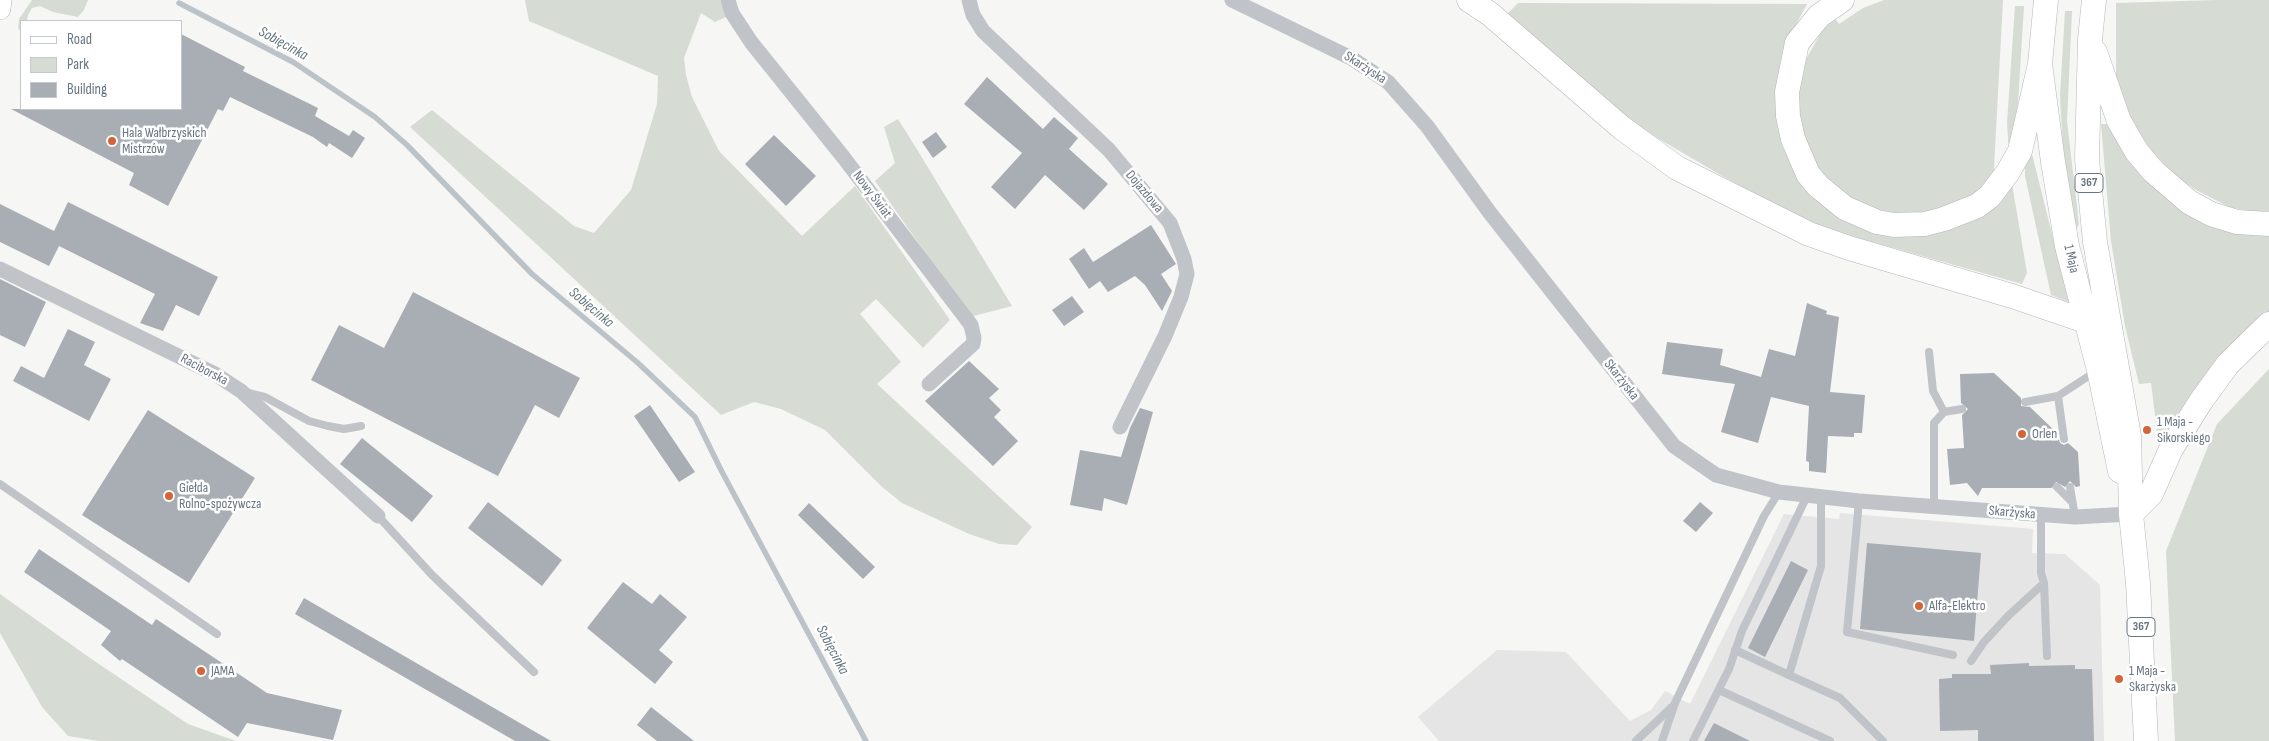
<!DOCTYPE html>
<meta charset="utf-8">
<style>
body{margin:0}
#map{position:relative;width:2269px;height:741px;overflow:hidden;background:#f6f6f4;font-family:"Sofia Sans Condensed",sans-serif}
canvas{display:block}
.legend{position:absolute;left:20px;top:20px;width:162px;height:90px;box-sizing:border-box;background:#fff;border:1px solid #c3c8cd;margin:0;padding:6px 9px;list-style:none;font-size:15px;color:#687582}
.legend li{display:flex;align-items:center;gap:10px;height:25px}
.legend b{width:25px;border:1px solid #c3c8cd}
</style>
<div id="map">
<canvas width="2269" height="741"></canvas>
<ul class="legend">
<li><b style="height:6px;background:#fff"></b>Road</li>
<li><b style="height:14px;background:#d6dbd3"></b>Park</li>
<li><b style="height:14px;background:#a8aeb4"></b>Building</li>
</ul>
</div>
<script>
const c = document.querySelector('canvas').getContext('2d');
c.lineJoin = 'round';
function fillPath(path, color) { c.fillStyle = color; c.fill(path, 'evenodd'); }
const poly = rows => new Path2D(rows.map(r => 'M' + r).join(''));
function strokePath(path, color, width, dash) { c.strokeStyle = color; c.lineWidth = width; c.lineCap = dash ? 'butt' : 'round'; c.setLineDash(dash || []); c.stroke(path); }
function drawText(font, color, halo, rows, align = 'center') {
  c.font = font + ' "Sofia Sans Condensed",sans-serif'; c.lineWidth = 5; c.setLineDash([]); c.textBaseline = 'middle'; c.strokeStyle = halo; c.fillStyle = color; for (const [text, x, y, turn = 0] of rows) {
    c.save(); c.translate(x, y); c.rotate((+turn || 0) * Math.PI / 180); c.textAlign = isNaN(turn) ? turn : align; if (halo) c.strokeText(text, 0, 0); c.fillText(text, 0, 0); c.restore();
  }
}
const built = poly([
 [1840,513,2033,529,2032,553,2065,554,2100,585,2104,741,1439,741,1418,717,1497,650,1566,652,1630,721,1651,710,1665,691,1690,704,1784,514,1839,519]
]);
const green = poly([
 [32,0,88,0,84,10,78,17,53,12,40,6,32,8,28,15,27,21,21,21,21,32,18,28,19,19],
 [525,0,720,0,726,17,715,22,701,13,684,58,686,75,692,97,719,151,802,236,855,186,950,320,923,348,876,299,860,314,901,362,877,384,1032,527,1017,545,999,544,969,534,902,503,881,486,825,430,781,409,754,402,721,415,410,127,432,110,574,226,594,233,631,190,657,104,658,76,529,21],
 [1884,0,2003,0,1994,168,1996,173,1975,194,1940,210,1892,215,1871,211,1828,183,1811,159,1795,110,1805,61,1822,31,1835,18,1839,24,1863,8],
 [2217,0,2269,0,2269,211,2252,212,2229,207,2196,190,2174,175,2153,152,2134,127,2116,77,2116,3],
 [1518,3,1807,4,1798,21,1778,76,1776,111,1781,143,1797,177,1818,201,1845,221,1887,234,2012,184,2027,273,2022,284,1812,225,1724,177,1630,122,1504,17],
 [2015,6,2024,6,2016,135,2009,154,2007,123],
 [2065,11,2072,11,2067,121,2079,224,2077,228,2071,207,2063,149,2060,96],
 [898,119,918,151,1012,306,970,317,875,181,895,163,884,127],
 [2101,124,2107,124,2121,147,2226,227,2256,236,2269,234,2269,315,2160,456,2151,383,2139,384,2125,326,2111,241],
 [2032,154,2069,302,2051,295,2025,176,2025,163],
 [2269,369,2269,741,2175,741,2166,551,2217,424],
 [0,594,90,658,188,724,236,741,99,741,68,736,42,707,0,633]
]);
const stream = poly([
 [179,3,293,62,375,117,407,145,532,274,638,363,695,417,721,470,866,741]
]);
const building = poly([
 [181,34,245,67,243,71,318,108,315,116,349,136,353,130,365,138,352,158,329,143,327,147,313,137,230,97,223,111,218,109,168,206,129,185,134,173,11,109,181,109],
 [987,77,1043,129,1054,117,1078,138,1069,149,1108,184,1084,210,1045,175,1015,209,991,187,1022,153,964,104],
 [936,132,947,147,933,158,922,142],
 [774,135,816,176,786,206,745,164],
 [68,202,218,277,199,316,176,305,163,331,140,323,155,294,59,246,49,266,0,242,0,204,54,231],
 [1151,225,1176,264,1161,274,1172,291,1162,311,1145,285,1135,276,1108,292,1100,281,1089,289,1069,259,1084,248,1093,262],
 [0,279,46,302,25,347,0,335],
 [413,292,580,378,559,418,535,405,498,476,311,380,339,325,384,348],
 [1072,296,1084,312,1064,326,1052,310],
 [1807,303,1827,311,1826,314,1839,317,1830,392,1865,395,1862,433,1854,433,1854,437,1828,436,1826,473,1809,471,1809,462,1806,461,1809,406,1771,397,1758,443,1721,432,1735,384,1662,374,1667,342,1723,349,1720,365,1761,377,1769,349,1795,356],
 [68,329,95,342,84,365,111,379,89,421,13,381,21,366,44,378],
 [969,361,999,389,989,398,1001,410,994,417,1018,441,993,466,925,401],
 [1994,373,2021,398,2021,406,2030,407,2057,433,2060,443,2064,445,2068,443,2078,452,2080,486,2076,487,2070,481,2065,487,2056,482,2052,488,1982,488,1978,496,1967,483,1950,485,1947,449,1964,448,1962,415,1968,409,1961,403,1960,374],
 [650,405,695,472,679,482,634,416],
 [1140,408,1153,412,1127,505,1104,498,1102,511,1070,505,1080,450,1121,457,1130,428],
 [148,410,255,478,189,583,82,515],
 [362,438,433,496,412,522,340,464],
 [488,502,562,560,542,586,468,528],
 [1700,502,1713,513,1696,532,1683,521],
 [809,503,875,567,863,579,798,515],
 [1867,543,1981,553,1974,641,1860,629],
 [39,549,152,625,156,619,267,693,342,710,333,740,247,723,238,737,122,659,120,661,101,645,111,631,24,572],
 [1791,561,1808,570,1765,657,1748,648],
 [623,582,652,604,660,594,687,617,659,650,673,662,655,684,587,628],
 [304,598,551,741,515,741,295,614],
 [2029,663,2029,666,2075,665,2075,669,2092,669,2094,741,1978,741,1978,730,1940,731,1939,679,1952,678,1952,674,1991,674,1990,665],
 [651,707,694,741,657,741,637,725],
 [1714,723,1750,741,1704,741]
]);
const lane = poly([
 [1929,352,1933,391,1944,412],
 [248,393,265,397,309,421,328,426,344,429,361,426],
 [2058,396,2064,439],
 [2025,402,2058,396,2095,372],
 [0,484,217,634],
 [2057,487,2072,502],
 [2070,487,2075,517],
 [1821,498,1821,566,1789,675,1840,698,1883,741],
 [1859,501,1847,632,1953,655],
 [1934,506,1934,423,1944,412,1962,409],
 [378,516,432,575,534,672],
 [2044,583,2047,656],
 [1735,650,1789,675],
 [1971,661,1984,642,2008,616,2044,583,2041,573,2041,515],
 [1719,690,1830,741],
 [1636,741,1672,707],
 [1662,741,1675,703,1764,516,1779,492],
 [1693,741,1729,669,1742,631,1807,496]
]);
const street = poly([
 [728,0,732,13,751,42,844,158,971,325,974,338,973,344,929,384],
 [969,0,973,15,983,31,1109,150,1170,223,1184,259,1187,274,1181,297,1165,336,1120,427],
 [1232,0,1351,58,1388,82,1427,126,1490,213,1674,446,1716,475,1779,492,1859,501,2075,517,2131,514],
 [0,269,215,374,241,391,378,516]
]);
const secondary = poly([
 [0,9,1,0]
]);
const primary = poly([
 [1469,0,1490,14,1622,128,1677,168,1809,234,1849,248,2012,296,2085,321],
 [1842,0,1819,16,1797,43,1787,92,1788,116,1793,139,1808,174,1818,186,1845,208,1877,222,1894,225,1925,224,1944,219,1977,206,1990,196,2008,172,2020,151,2040,64],
 [2046,0,2040,64,2053,162,2067,246,2099,370,2120,471],
 [2094,0,2090,39,2087,159,2095,242,2129,436,2131,514,2138,583,2146,741],
 [2095,52,2119,121,2137,152,2153,171,2189,202,2211,214,2237,222,2269,224],
 [2131,514,2151,494,2171,449,2201,401,2228,364,2269,324]
]);
const markers = [
 [112,141,5,"#d36538"],
 [2147,430,5,"#d36538"],
 [2022,434,5,"#d36538"],
 [169,496,5,"#d36538"],
 [1919,606,5,"#d36538"],
 [201,671,5,"#d36538"],
 [2119,679,5,"#d36538"]
];
const shields = [
 [2089,183,28],
 [2141,627,28]
];
const shieldNames = [
 ["367",2089,183],
 ["367",2141,627]
];
const streetNames = [
 ["Skarżyska",1365,68,33],
 ["Dojazdowa",1144,192,50],
 ["Nowy Świat",872,195,53],
 ["1 Maja",2071,259,77],
 ["Raciborska",204,370,28],
 ["Skarżyska",1621,380,52],
 ["Skarżyska",2012,513,5]
];
const poiNames = [
 ["Hala Wałbrzyskich",122,133],
 ["Mistrzów",122,149],
 ["1 Maja -",2157,422],
 ["Sikorskiego",2157,438],
 ["Orlen",2032,434],
 ["Giełda",179,488],
 ["Rolno-spożywcza",179,504],
 ["Alfa-Elektro",1929,606],
 ["JAMA",211,671],
 ["1 Maja -",2129,671],
 ["Skarżyska",2129,687]
];
const waterNames = [
 ["Sobięcinka",283,44,29],
 ["Sobięcinka",591,308,40],
 ["Sobięcinka",832,650,62]
];
fillPath(built, '#e4e5e4');
fillPath(green, '#d6dbd3');
strokePath(stream, '#bbc3c9', 5.5);
fillPath(building, '#a8aeb4');
strokePath(secondary, '#b3b7bb', 22);
strokePath(primary, '#b4b7bb', 25);
strokePath(lane, '#c0c3c7', 8);
strokePath(street, '#c0c3c7', 15);
strokePath(secondary, '#fff', 21);
strokePath(primary, '#fff', 24);
for (const [x, y, r, color] of markers) { const dot = new Path2D(); dot.arc(x, y, r, 0, 2 * Math.PI); c.fillStyle = color; c.fill(dot); strokePath(dot, '#fff', 2); }
for (const [x, y, w] of shields) { const box = new Path2D(); box.roundRect(x - w / 2, y - 9.5, w, 19, 4); c.fillStyle = '#fff'; c.fill(box); strokePath(box, '#687582', 1); }
drawText('bold 12px', '#687582', null, shieldNames);
drawText('14px', '#687582', '#fff', streetNames);
drawText('14px', '#687582', '#fff', poiNames, 'left');
drawText('italic 15px', '#64767e', '#fff', waterNames);
</script>
